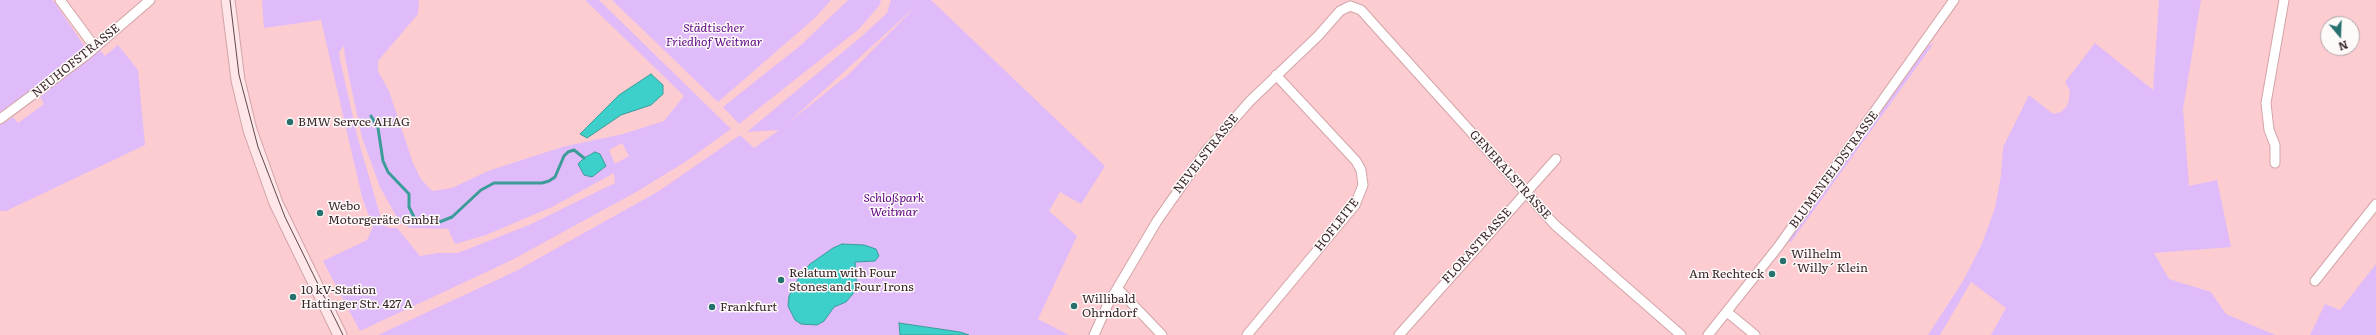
<!DOCTYPE html>
<meta charset="utf-8">
<style>
body{margin:0}
#map{position:relative;width:2376px;height:335px;overflow:hidden;background:#fcccd1;font-family:Literata,serif}
canvas{display:block}
.north{position:absolute;left:2320px;top:16px;width:40px;height:40px;box-sizing:border-box;background:#fffafa;border:1px solid #afa5a6;border-radius:50%;rotate:161deg;font-size:11px;font-weight:700;line-height:16px;text-align:center;color:#382628}
.north::after{content:'';display:block;margin:auto;width:14px;height:18px;background:#26716e;clip-path:polygon(50% 0,100% 100%,50% 72%,0 100%)}
</style>
<div id="map">
<canvas width="2376" height="335"></canvas>
<div class="north">N</div>
</div>
<script>
const c = document.querySelector('canvas').getContext('2d');
c.lineJoin = 'round';
function fillPath(path, color) { c.fillStyle = color; c.fill(path, 'evenodd'); }
const poly = rows => new Path2D(rows.map(r => 'M' + r).join(''));
function strokePath(path, color, width, dash) { c.strokeStyle = color; c.lineWidth = width; c.lineCap = dash ? 'butt' : 'round'; c.setLineDash(dash || []); c.stroke(path); }
function drawText(font, color, halo, rows, align = 'center') {
  c.font = font + ' Literata,serif'; c.lineWidth = 3; c.setLineDash([]); c.textBaseline = 'middle'; c.strokeStyle = halo; c.fillStyle = color; for (const [text, x, y, turn = 0] of rows) {
    c.save(); c.translate(x, y); c.rotate((+turn || 0) * Math.PI / 180); c.textAlign = isNaN(turn) ? turn : align; if (halo) c.strokeText(text, 0, 0); c.fillText(text, 0, 0); c.restore();
  }
}
const green = poly([
 [0,0,53,0,85,47,23,97,0,112],
 [262,0,419,0,418,14,378,61,378,71,389,91,413,163,421,179,432,191,452,188,488,171,562,147,623,134,664,121,684,96,585,0,599,0,731,129,685,162,638,191,510,261,360,331,323,261,367,240,373,227,362,197,321,20,264,28],
 [344,46,345,58,362,138,380,187,400,223,411,228,448,229,455,244,486,235,552,207,614,173,615,183,529,225,458,253,438,253,420,256,397,228,390,228,383,225,358,139,340,60,339,52],
 [622,143,629,156,615,164,609,150],
 [612,0,831,0,816,17,718,102],
 [848,0,881,0,879,6,859,29,739,124,723,107,801,45],
 [891,0,931,0,1105,166,1081,204,1060,192,1049,211,1077,236,1038,319,1069,335,378,335,516,271,659,191,740,135,754,148,779,130,747,132,862,36,887,13],
 [917,5,849,74,788,123],
 [2159,0,2201,0,2183,109,2189,186,2217,180,2231,247,2154,253,2169,279,2211,292,2226,314,2275,335,1991,335,2006,308,1971,282,1940,335,1928,335,1963,281,1981,246,1995,208,2001,175,2003,147,2029,95,2053,114,2061,112,2067,106,2069,100,2070,91,2065,82,2095,43,2153,90],
 [1934,43,1791,242,1790,243,1789,240,1928,46],
 [118,45,138,70,145,145,6,211,0,211,0,125,13,117,18,123,44,104,40,97,99,49,105,56],
 [2376,264,2376,335,2310,335,2325,304,2340,310]
]);
const water = poly([
 [651,74,663,85,663,94,651,105,621,115,587,138,580,134,619,95,651,74],
 [595,152,600,154,606,166,592,177,584,175,578,164,584,158,595,152],
 [842,244,864,245,876,249,879,256,875,261,855,262,857,289,846,302,834,307,824,321,817,325,801,324,795,320,788,306,789,296,802,272,810,264,833,248,842,244],
 [899,323,960,332,969,335,900,335,899,323]
]);
const stream = poly([
 [371,116,378,128,383,161,388,172,409,194,409,207,415,219,425,223,437,223,452,217,481,190,494,183,542,183,549,181,555,177,564,156,568,152,574,150,584,158]
]);
const minor = poly([
 [60,0,94,46],
 [1350,6,1361,10,1378,29,1555,225,1681,335],
 [0,119,85,56,150,0],
 [2275,163,2275,145,2269,130,2266,103,2284,0],
 [2315,281,2376,204],
 [1118,289,1162,335],
 [1727,312,1755,335],
 [1094,335,1108,304,1157,221,1206,151,1250,101,1318,36,1340,11,1350,6],
 [1247,335,1355,205,1363,185,1361,170,1356,161,1276,75],
 [1399,335,1556,159],
 [1708,335,1778,247,1954,0]
]);
const secondary = poly([
 [228,0,238,80,250,130,276,203,340,335]
]);
const tram = poly([
 [230,0,239,75,258,147,285,217,343,335]
]);
const markers = [
 [290,122,4,"#26716e"],
 [320,213,4,"#26716e"],
 [1783,261,4,"#26716e"],
 [1772,274,4,"#26716e"],
 [781,280,4,"#26716e"],
 [293,297,4,"#26716e"],
 [1074,306,4,"#26716e"],
 [712,307,4,"#26716e"]
];
const parkNames = [
 ["Städtischer",714,28],
 ["Friedhof Weitmar",714,42],
 ["Schloßpark",894,198],
 ["Weitmar",894,212]
];
const streetNames = [
 ["NEUHOFSTRASSE",76,61,-39],
 ["NEVELSTRASSE",1206,154,-52],
 ["BLUMENFELDSTRASSE",1834,170,-54],
 ["GENERALSTRASSE",1510,175,48],
 ["HOFLEITE",1337,225,-52],
 ["FLORASTRASSE",1477,246,-48]
];
const poiNames = [
 ["BMW Servce AHAG",298,122],
 ["Webo",328,206],
 ["Motorgeräte GmbH",328,220],
 ["Wilhelm",1791,254],
 ["´Willy´ Klein",1791,268],
 ["Relatum with Four",789,273],
 ["Stones and Four Irons",789,287],
 ["Am Rechteck",1764,274,"right"],
 ["10 kV-Station",301,290],
 ["Hattinger Str. 427 A",301,304],
 ["Willibald",1082,299],
 ["Ohrndorf",1082,313],
 ["Frankfurt",720,307]
];
fillPath(green, '#e0bbf9');
fillPath(water, '#3dcfca');
strokePath(water, '#3c9c99', 1);
strokePath(stream, '#3c9c99', 3);
strokePath(minor, '#d2a4a8', 11);
strokePath(secondary, '#d2a4a8', 15);
strokePath(minor, '#fff', 9);
strokePath(secondary, '#fee6e9', 13);
strokePath(tram, '#61494b', 1);
for (const [x, y, r, color] of markers) { const dot = new Path2D(); dot.arc(x, y, r, 0, 2 * Math.PI); c.fillStyle = color; c.fill(dot); strokePath(dot, '#fffafa', 1.5); }
drawText('italic 12px', '#610d86', '#fffafa', parkNames);
drawText('12px', '#382628', '#fffafa', streetNames);
drawText('12px', '#382628', '#fffafa', poiNames, 'left');
</script>
